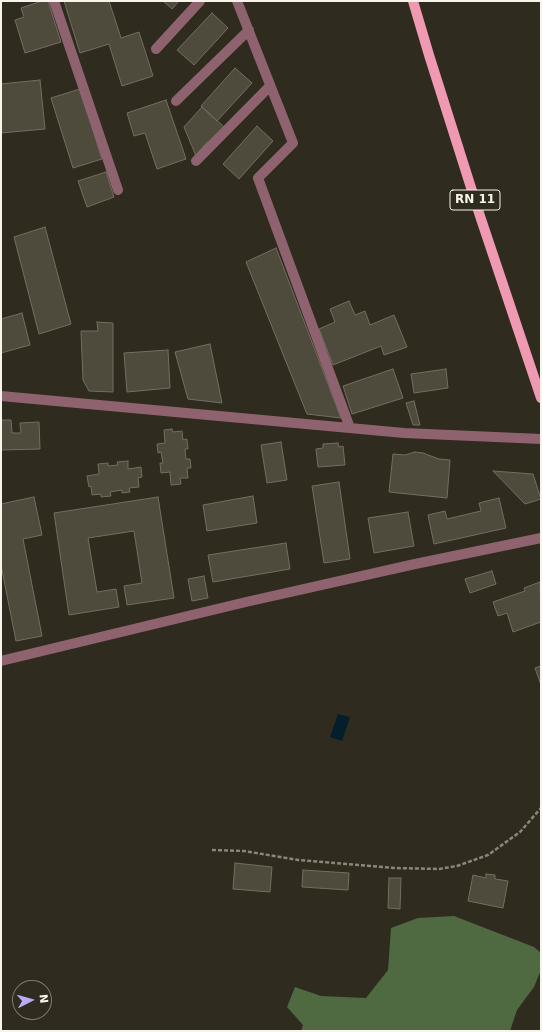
<!DOCTYPE html>
<style>
body{margin:0}
#map{position:relative;width:542px;height:1032px;overflow:hidden;background:#2f2b1e;font-family:"DejaVu Sans",sans-serif}
canvas{display:block}
.frame{position:absolute;inset:0;border:2px solid #f7f4ec;pointer-events:none}
.north{position:absolute;left:12px;top:980px;width:40px;height:40px;box-sizing:border-box;background:#2f2b1e;border:1px solid #7f7b70;border-radius:50%;rotate:84deg;font-size:11px;font-weight:700;line-height:16px;text-align:center;color:#f7f4ec}
.north::after{content:'';display:block;margin:auto;width:14px;height:18px;background:#bbaaf6;clip-path:polygon(50% 0,100% 100%,50% 72%,0 100%)}
</style>
<div id="map">
<canvas width="542" height="1032"></canvas>
<div class="frame"></div>
<div class="north">N</div>
</div>
<script>
const c = document.querySelector('canvas').getContext('2d');
c.lineJoin = 'round';
function fillPath(path, color) { c.fillStyle = color; c.fill(path, 'evenodd'); }
const poly = rows => new Path2D(rows.map(r => 'M' + r).join(''));
function strokePath(path, color, width, dash) { c.strokeStyle = color; c.lineWidth = width; c.lineCap = dash ? 'butt' : 'round'; c.setLineDash(dash || []); c.stroke(path); }
function drawText(font, color, halo, rows, align = 'center') {
  c.font = font + ' "DejaVu Sans",sans-serif'; c.lineWidth = 3; c.setLineDash([]); c.textBaseline = 'middle'; c.strokeStyle = halo; c.fillStyle = color; for (const [text, x, y, turn = 0] of rows) {
    c.save(); c.translate(x, y); c.rotate((+turn || 0) * Math.PI / 180); c.textAlign = isNaN(turn) ? turn : align; if (halo) c.strokeText(text, 0, 0); c.fillText(text, 0, 0); c.restore();
  }
}
const forest = poly([
 [454,916,534,947,541,953,541,970,534,987,517,1010,510,1031,301,1031,303,1025,287,1007,295,987,321,996,366,998,388,970,391,928,418,918]
]);
const water = poly([
 [338,714,350,717,342,741,330,737]
]);
const building = poly([
 [42,1,48,1,61,42,25,53,15,20,24,17,21,8,42,1],
 [64,1,109,1,121,38,139,32,153,76,122,86,109,44,80,53,64,1],
 [163,1,179,1,172,9,163,1],
 [212,13,228,28,194,65,177,50,212,13],
 [235,68,252,83,217,121,201,106,235,68],
 [40,80,45,129,1,133,1,84,40,80],
 [80,89,102,159,73,168,51,98,80,89],
 [166,100,186,159,157,169,145,133,134,136,127,113,166,100],
 [202,107,224,127,210,144,207,142,196,156,184,127,202,107],
 [257,126,273,141,239,179,223,164,257,126],
 [106,172,114,197,87,207,78,181,106,172],
 [45,227,71,324,39,334,14,237,45,227],
 [276,248,341,418,307,414,246,262,276,248],
 [349,301,355,315,365,311,370,325,394,315,407,347,384,355,381,346,333,365,319,329,335,322,330,309,349,301],
 [22,313,30,345,1,353,1,319,22,313],
 [97,322,113,323,113,392,89,391,83,380,81,331,98,331,97,322],
 [210,344,222,403,188,399,175,352,210,344],
 [168,350,170,388,127,392,124,353,168,350],
 [393,369,403,398,352,414,343,386,393,369],
 [446,369,448,388,414,393,411,374,446,369],
 [414,401,420,425,413,425,406,403,414,401],
 [1,420,11,420,12,433,21,433,20,423,39,422,40,449,1,450,1,420],
 [172,429,173,432,182,431,183,440,187,439,188,449,185,449,186,459,190,459,191,468,187,468,188,478,180,478,181,484,171,485,170,472,161,473,160,463,163,463,161,452,158,453,157,444,165,443,164,430,172,429],
 [281,442,287,480,267,483,261,445,281,442],
 [338,443,339,447,343,446,345,465,318,467,316,449,323,448,323,444,338,443],
 [415,452,423,453,439,459,450,460,447,498,389,492,393,454,405,455,415,452],
 [128,461,128,469,141,467,142,477,138,478,139,487,129,488,130,492,122,493,122,490,110,492,111,496,101,497,101,494,92,495,91,486,89,487,87,476,99,474,98,464,108,463,108,466,118,465,117,462,128,461],
 [493,471,533,474,541,499,525,504,493,471],
 [339,482,350,559,324,563,312,486,339,482],
 [253,496,257,523,207,531,203,505,253,496],
 [34,497,42,535,23,539,42,636,16,641,1,565,1,504,34,497],
 [158,497,174,598,127,605,124,586,142,583,134,531,88,538,97,592,116,589,119,607,69,615,54,513,158,497],
 [499,498,506,528,434,544,428,515,445,511,447,519,481,511,479,503,499,498],
 [408,512,414,546,374,553,368,518,408,512],
 [286,543,290,569,213,582,208,555,286,543],
 [492,571,496,584,470,593,465,579,492,571],
 [204,576,208,598,192,601,188,579,204,576],
 [540,582,541,622,513,632,507,613,498,616,493,602,525,591,524,588,540,582],
 [541,666,541,685,535,668,541,666],
 [235,863,272,867,270,892,233,889,235,863],
 [303,870,349,873,348,890,302,887,303,870],
 [486,874,495,875,495,879,508,881,503,908,468,901,473,875,486,878,486,874],
 [389,878,401,878,400,909,388,908,389,878]
]);
const path = poly([
 [212,850,244,851,298,860,394,868,439,869,457,866,488,855,520,832,541,808]
]);
const street = poly([
 [54,1,118,190],
 [237,1,293,143,258,178,350,428],
 [156,49,200,1],
 [176,101,249,30],
 [196,161,270,86],
 [1,396,404,433,541,439],
 [1,661,246,602,415,564,541,538]
]);
const primary = poly([
 [413,1,429,55,480,216,541,398]
]);
const shields = [
 [475,200,50]
];
const shieldNames = [
 ["RN 11",475,200]
];
fillPath(forest, '#4f6941');
fillPath(water, '#041f2b');
fillPath(building, '#4e4a3c');
strokePath(building, '#736f60', 1);
strokePath(path, '#8a867b', 2.5, [4, 2]);
strokePath(street, '#8e636f', 10);
strokePath(primary, '#f099b2', 10);
for (const [x, y, w] of shields) { const box = new Path2D(); box.roundRect(x - w / 2, y - 10, w, 20, 3); c.fillStyle = '#2f2b1e'; c.fill(box); strokePath(box, '#f7f4ec', 1); }
drawText('bold 12px', '#f7f4ec', null, shieldNames);
</script>
